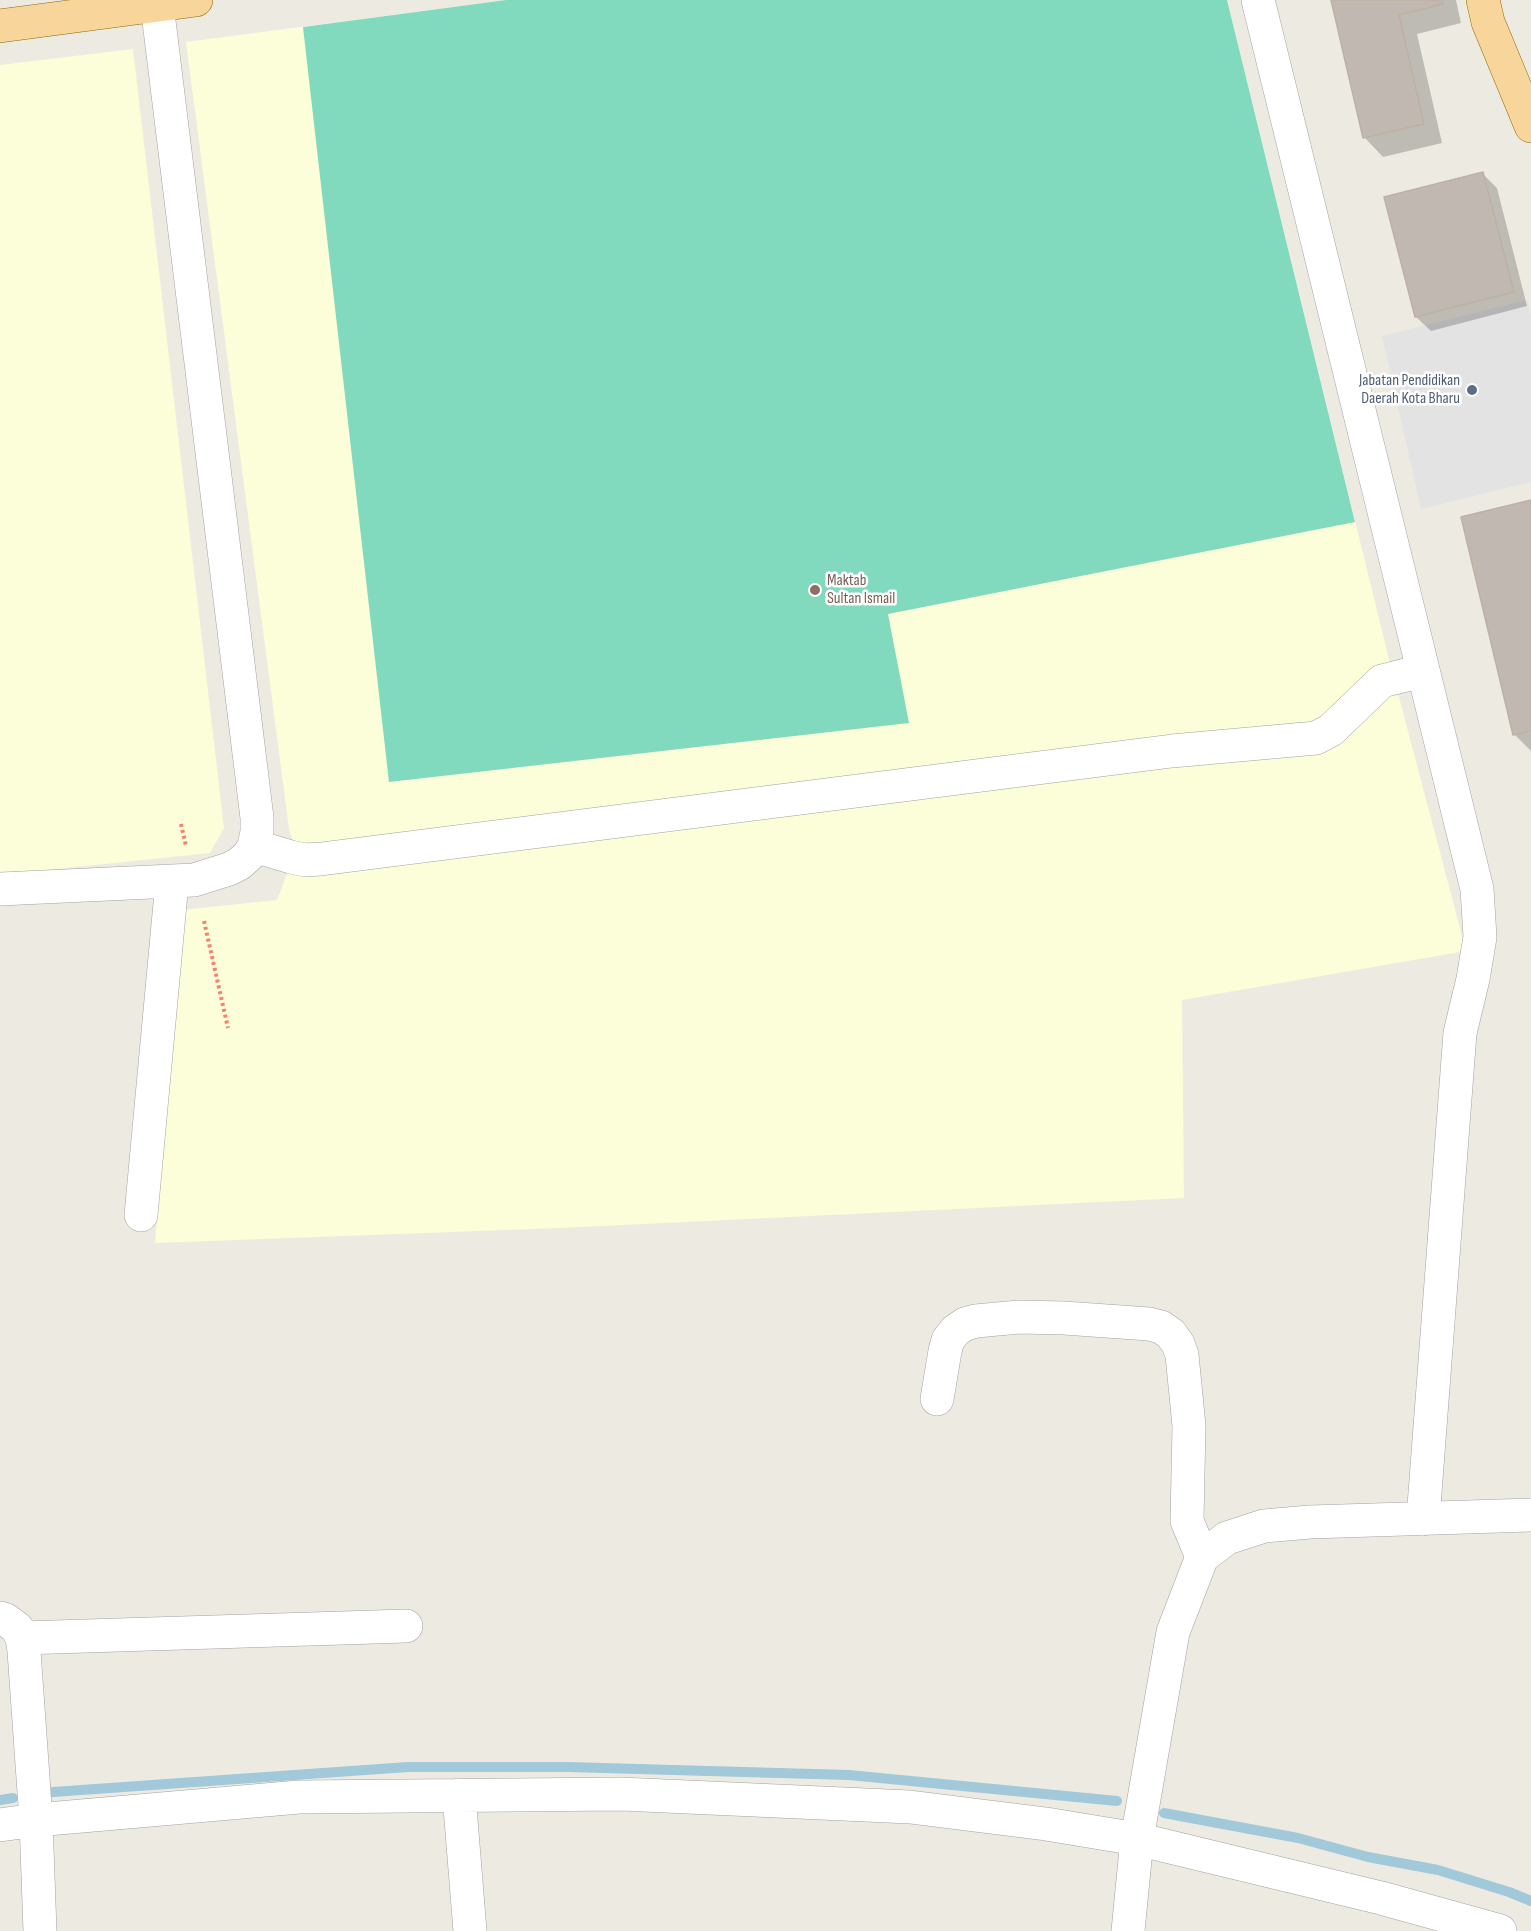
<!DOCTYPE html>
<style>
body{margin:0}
canvas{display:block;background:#edeae1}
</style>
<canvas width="1531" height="1931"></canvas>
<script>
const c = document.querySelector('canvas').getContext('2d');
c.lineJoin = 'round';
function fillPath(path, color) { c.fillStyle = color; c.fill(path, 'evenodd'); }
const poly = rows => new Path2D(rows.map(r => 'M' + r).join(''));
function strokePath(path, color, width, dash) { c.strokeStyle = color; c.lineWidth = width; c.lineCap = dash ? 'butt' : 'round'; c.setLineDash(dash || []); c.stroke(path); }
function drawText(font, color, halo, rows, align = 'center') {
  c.font = font + ' "Sofia Sans Condensed",sans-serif'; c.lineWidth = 5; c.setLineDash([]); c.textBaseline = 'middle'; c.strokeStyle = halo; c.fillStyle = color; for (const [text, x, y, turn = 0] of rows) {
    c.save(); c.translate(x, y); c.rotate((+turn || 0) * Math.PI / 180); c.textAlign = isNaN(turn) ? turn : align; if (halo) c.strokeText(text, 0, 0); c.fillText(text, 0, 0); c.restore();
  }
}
const education = poly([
 [506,0,1227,0,1389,659,1466,951,1182,1000,1184,1198,560,1228,155,1243,181,910,277,900,287,874,294,845,289,829,186,42],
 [133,49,224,828,210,853,0,875,0,65]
]);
const pitch = poly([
 [506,0,1227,0,1355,522,888,614,909,723,389,782,303,27]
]);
const parking = poly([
 [1527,300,1531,314,1531,482,1421,509,1382,336]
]);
const shadow = poly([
 [1332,0,1456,0,1461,23,1417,34,1442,143,1383,157,1364,137],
 [1483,174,1497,188,1527,306,1431,331,1416,317],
 [1531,502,1531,751,1514,734]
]);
const stream = poly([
 [53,1792,408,1767,568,1767,849,1775,1117,1801],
 [0,1800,13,1798],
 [1164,1813,1298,1838,1368,1857,1438,1870,1509,1892,1531,1901]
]);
const building = poly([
 [1331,0,1442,0,1443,4,1399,15,1424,124,1363,138,1331,0],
 [1483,172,1514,292,1415,317,1384,197,1483,172],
 [1531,500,1531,731,1513,735,1461,517,1531,500]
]);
const path = poly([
 [181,824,186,846],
 [204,921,228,1028]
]);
const minor = poly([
 [1258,0,1477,889,1480,937,1473,979,1460,1033,1423,1519],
 [254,846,291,857,305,860,321,859,1172,751,1316,738,1331,730,1382,681,1422,671],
 [0,889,194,880,229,869,239,864,249,855,254,846,257,832,257,818,157,5],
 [141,1215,172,882],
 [937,1399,945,1351,948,1340,955,1331,965,1324,976,1321,1019,1317,1064,1318,1149,1324,1161,1327,1171,1334,1178,1344,1182,1355,1189,1426,1187,1521,1202,1557],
 [0,1618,6,1620,17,1628,22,1638,24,1651,36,1820,40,1931],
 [22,1638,406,1626],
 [459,1795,470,1931],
 [0,1825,36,1820,299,1797,621,1794,910,1807,1046,1824,1137,1839,1128,1931],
 [1500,1931,1381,1898,1137,1839,1173,1632,1202,1557,1227,1538,1264,1526,1310,1522,1531,1515]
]);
const major = poly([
 [1483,0,1488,22,1531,126],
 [0,26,196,0]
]);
const markers = [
 [1472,390,6,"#5c6f8a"],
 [815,590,6,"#8d6e63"]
];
const serviceNames = [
 ["Jabatan Pendidikan",1460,381],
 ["Daerah Kota Bharu",1460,399]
];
const educationNames = [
 ["Maktab",827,581],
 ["Sultan Ismail",827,599]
];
fillPath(education, '#fbfed9');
fillPath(pitch, '#81dabe');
fillPath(parking, '#e3e3e3');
fillPath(shadow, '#0003');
strokePath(stream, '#a2c9d9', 10);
fillPath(building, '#c1b8b1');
strokePath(building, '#bdb1a4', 1.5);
strokePath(minor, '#a2a2a2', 34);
strokePath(major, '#8d6a05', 34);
strokePath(path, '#f4836b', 4, [3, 3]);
strokePath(minor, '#fff', 33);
strokePath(major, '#f8d69b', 33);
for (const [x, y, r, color] of markers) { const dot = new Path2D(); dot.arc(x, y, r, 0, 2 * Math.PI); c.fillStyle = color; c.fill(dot); strokePath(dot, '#fff', 2); }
drawText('16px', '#4e5e75', '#fff', serviceNames, 'right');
drawText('16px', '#785e54', '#fff', educationNames, 'left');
</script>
